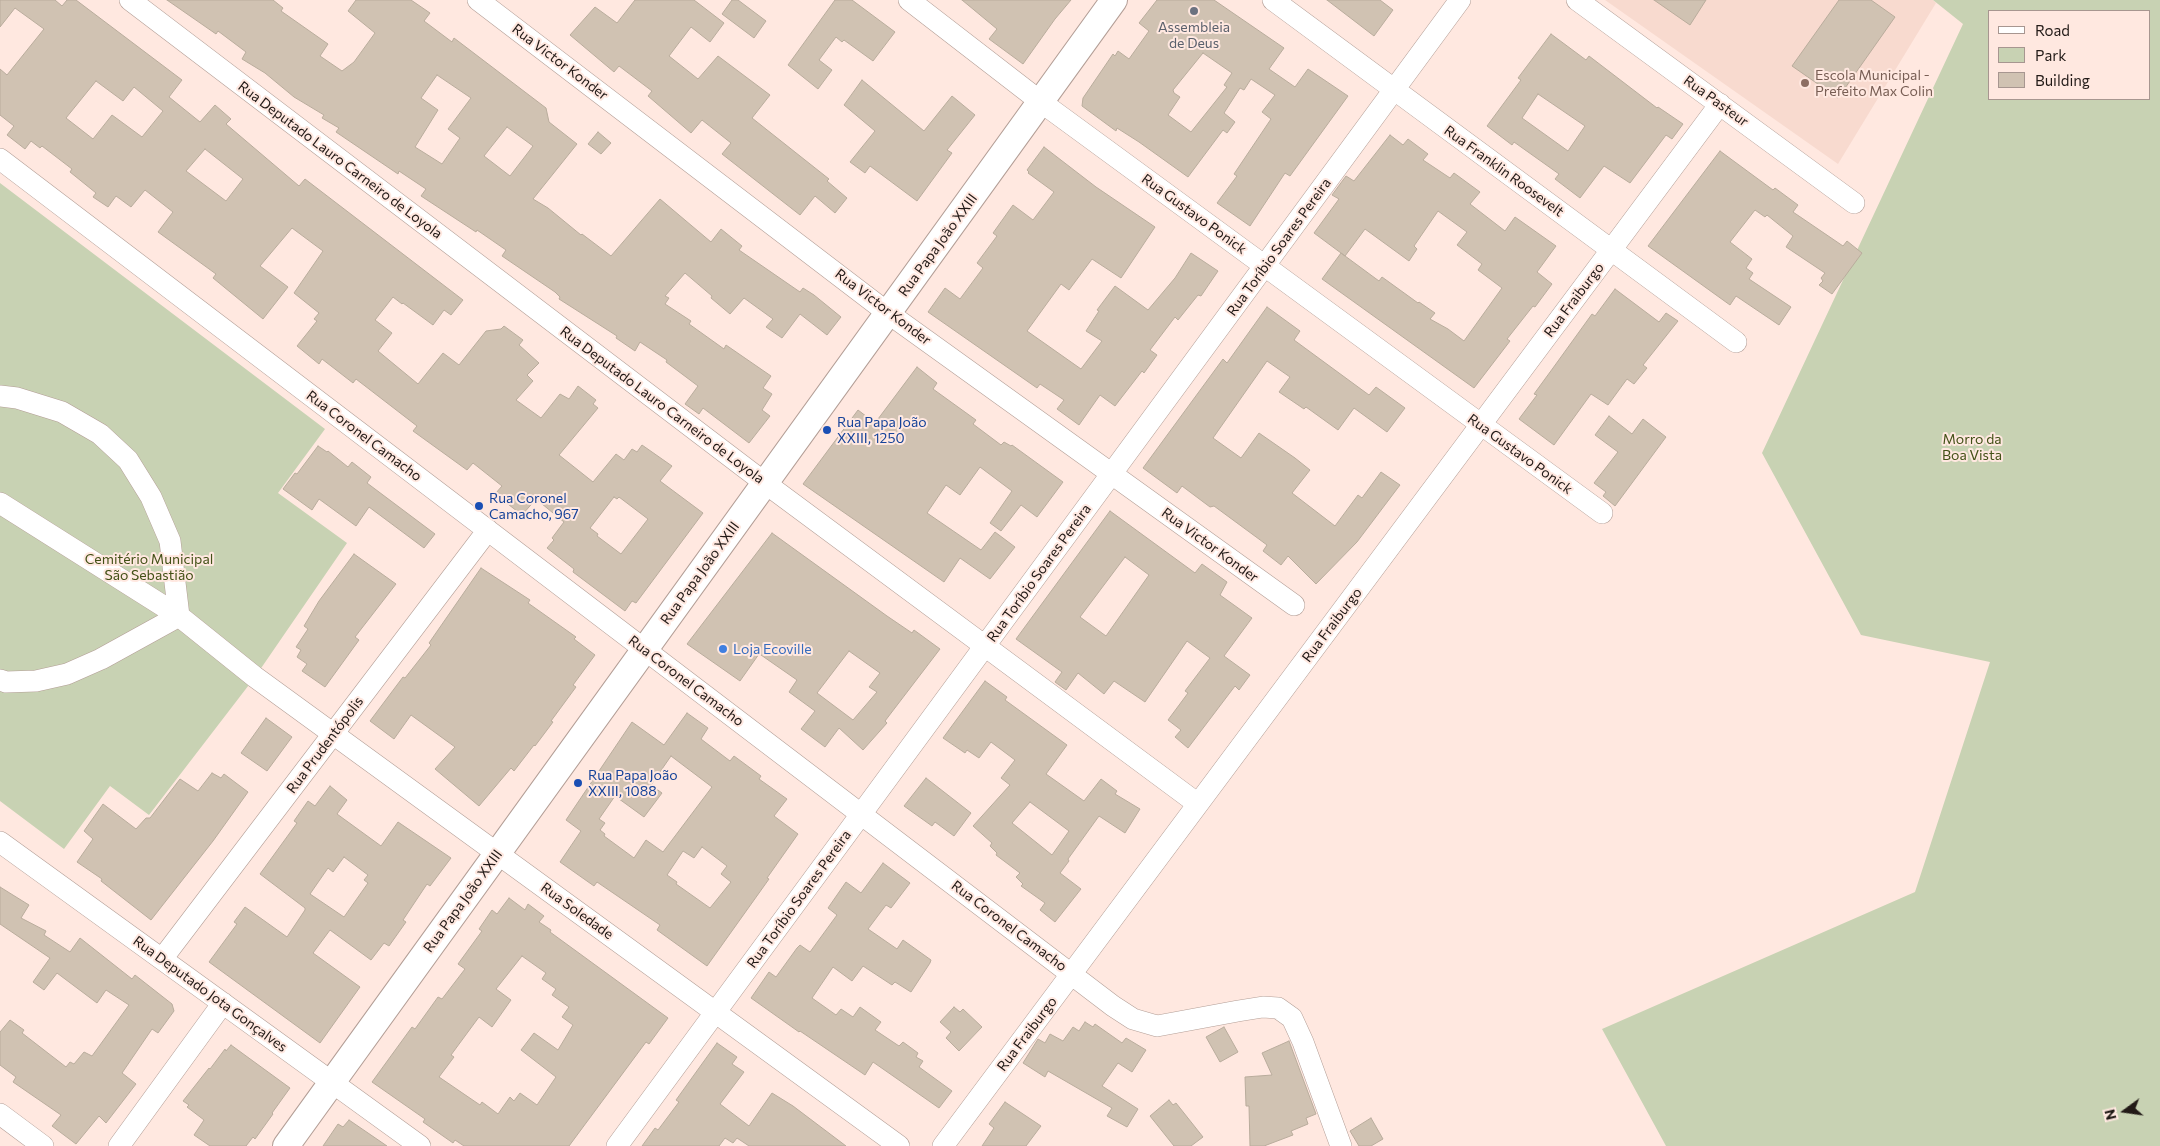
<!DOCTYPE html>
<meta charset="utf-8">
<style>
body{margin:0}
#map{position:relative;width:2160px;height:1146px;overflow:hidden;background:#ffe8e0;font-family:Commissioner,sans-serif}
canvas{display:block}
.legend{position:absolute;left:1988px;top:10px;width:162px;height:90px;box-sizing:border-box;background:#ffe8e0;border:1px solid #a79690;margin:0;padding:6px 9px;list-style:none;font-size:15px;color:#221a17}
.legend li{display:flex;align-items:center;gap:10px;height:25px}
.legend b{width:25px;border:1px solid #a79690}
.north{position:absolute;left:2100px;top:1086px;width:50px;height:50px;-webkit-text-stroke:4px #ffe8e0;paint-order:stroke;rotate:256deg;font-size:14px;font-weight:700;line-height:20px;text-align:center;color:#221a17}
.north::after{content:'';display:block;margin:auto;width:18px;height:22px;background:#221a17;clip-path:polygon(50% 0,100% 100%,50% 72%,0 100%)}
</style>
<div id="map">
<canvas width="2160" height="1146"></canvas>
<ul class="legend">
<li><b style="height:6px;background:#fff"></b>Road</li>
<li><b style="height:14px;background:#c8d2b3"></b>Park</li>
<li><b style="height:14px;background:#d0c2b2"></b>Building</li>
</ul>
<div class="north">N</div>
</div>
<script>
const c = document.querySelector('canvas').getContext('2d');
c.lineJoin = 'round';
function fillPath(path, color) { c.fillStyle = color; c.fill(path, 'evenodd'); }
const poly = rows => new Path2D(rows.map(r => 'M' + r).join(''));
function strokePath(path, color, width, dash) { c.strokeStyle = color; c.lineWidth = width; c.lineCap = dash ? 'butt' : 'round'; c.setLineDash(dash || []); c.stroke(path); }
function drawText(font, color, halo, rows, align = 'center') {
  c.font = font + ' Commissioner,sans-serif'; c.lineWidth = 4; c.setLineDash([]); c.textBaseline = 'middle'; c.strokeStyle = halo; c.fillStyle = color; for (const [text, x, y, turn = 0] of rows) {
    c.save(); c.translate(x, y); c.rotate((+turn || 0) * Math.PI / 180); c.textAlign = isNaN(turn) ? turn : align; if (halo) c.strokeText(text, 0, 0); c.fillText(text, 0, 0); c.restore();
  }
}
const built = poly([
 [1605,0,1933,0,1936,3,1838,164]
]);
const green = poly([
 [1933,0,2160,0,2160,1146,1666,1146,1602,1029,1915,892,1990,662,1861,635,1762,453,1963,24],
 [1989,11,2149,11,2149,99,1989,99],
 [0,183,325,429,278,493,347,543,255,677,149,815,110,786,64,849,0,801]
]);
const building = poly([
 [0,0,55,0,62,6,67,0,76,0,182,80,169,97,200,122,215,105,231,119,226,124,299,186,305,179,463,300,451,315,444,310,433,325,403,303,402,304,393,297,375,320,392,333,378,351,418,384,443,353,459,365,486,331,501,329,504,326,523,340,519,345,539,363,527,375,533,381,516,400,541,418,560,394,569,399,578,386,596,400,593,404,598,408,559,455,593,482,616,454,624,460,632,449,637,452,642,445,672,466,660,481,703,513,636,603,632,601,625,611,573,572,574,569,547,548,554,540,552,538,564,522,536,499,522,515,495,494,502,486,473,463,467,470,413,431,417,426,356,379,353,383,322,359,319,364,297,346,317,321,314,319,319,313,294,293,323,251,292,228,260,266,288,287,263,319,213,278,216,274,158,232,173,212,145,190,131,207,116,196,108,207,93,197,96,193,70,172,72,169,42,146,40,148,31,141,25,149,7,135,14,126,0,115,0,69,7,75,44,29,15,8,0,27,0,0],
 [96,81,123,101,134,87,163,111,142,137,112,115,93,139,66,118,96,81],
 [205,149,243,179,226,201,186,171,205,149],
 [614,497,617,499,619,497,648,519,621,554,597,536,598,534,590,528,614,497],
 [167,0,273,0,283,8,281,11,328,44,320,56,342,71,354,62,375,33,348,11,356,0,411,0,430,13,424,21,452,42,454,38,546,108,549,122,577,144,533,199,548,208,581,235,582,234,611,256,660,199,711,242,721,229,742,246,739,250,800,292,803,288,814,295,841,317,827,335,800,314,782,338,766,327,773,319,744,298,730,314,711,298,712,296,685,273,665,296,669,298,665,304,691,321,689,324,724,349,726,345,771,376,763,388,772,394,762,410,770,416,749,443,703,408,699,414,685,404,698,386,666,362,667,360,640,342,635,351,616,338,617,336,559,299,560,297,555,292,502,256,506,250,477,230,476,232,421,196,426,189,399,171,398,174,336,132,339,128,322,118,324,115,294,97,265,73,242,59,246,52,218,31,216,34,167,0],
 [437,75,471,98,448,129,460,138,442,164,415,147,438,110,421,98,437,75],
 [507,127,533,146,510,176,484,156,507,127],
 [635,0,694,0,724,23,710,42,691,27,669,56,698,79,718,56,770,95,752,118,829,179,827,181,847,198,835,213,815,196,800,215,722,154,731,143,702,120,691,133,648,96,652,91,619,66,614,72,570,35,595,7,617,23,635,0],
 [732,0,738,0,766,21,754,38,722,14,732,0],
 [835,0,852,0,895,32,873,61,844,40,842,42,836,37,819,60,832,70,818,89,788,65,835,0],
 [962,0,1071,0,1055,19,1023,64,989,39,997,29,962,0],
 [1157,0,1214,0,1284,48,1269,69,1295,87,1308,69,1348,96,1290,176,1285,173,1250,226,1217,203,1237,176,1234,174,1271,119,1262,112,1275,95,1251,79,1244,90,1240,88,1224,113,1235,122,1227,133,1223,130,1188,177,1139,142,1117,128,1116,131,1082,106,1083,98,1113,54,1115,56,1118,51,1129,59,1149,31,1139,23,1157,0],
 [1203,53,1232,73,1224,85,1227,87,1191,132,1168,115,1180,97,1174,93,1173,90,1203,53],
 [1327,0,1380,0,1393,10,1374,36,1327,0],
 [1654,0,1706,0,1690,25,1654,0],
 [1839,0,1871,0,1895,17,1838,98,1792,66,1839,0],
 [1551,34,1586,60,1589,56,1657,108,1658,107,1683,124,1672,139,1666,135,1630,183,1604,166,1580,198,1555,179,1559,174,1514,142,1512,145,1487,126,1521,80,1518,78,1551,34],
 [1538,94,1585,126,1568,151,1522,118,1538,94],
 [862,80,924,131,952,96,975,115,947,150,952,153,917,201,870,166,865,173,850,162,875,131,844,105,862,80],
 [598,132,611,143,601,154,588,144,598,132],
 [1390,135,1403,145,1408,139,1428,154,1423,160,1450,178,1454,173,1480,192,1470,204,1505,231,1515,217,1556,246,1537,272,1552,284,1535,307,1533,306,1507,339,1510,341,1474,388,1322,279,1341,253,1379,281,1382,277,1418,303,1419,302,1435,313,1430,319,1448,329,1464,341,1502,288,1478,270,1482,264,1457,245,1467,232,1438,211,1414,246,1417,249,1409,261,1365,229,1345,256,1314,233,1339,199,1332,195,1346,176,1354,181,1390,135],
 [1044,147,1096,187,1155,227,1121,278,1092,259,1069,290,1061,284,1027,331,1081,369,1102,341,1086,331,1099,311,1097,310,1115,286,1148,310,1175,278,1191,253,1218,271,1201,296,1198,295,1178,320,1175,317,1150,350,1157,355,1144,373,1142,371,1115,406,1100,395,1079,425,1057,409,1064,400,1040,384,1037,388,928,312,945,288,960,299,983,268,977,263,997,236,993,233,1013,205,1033,220,1054,192,1028,173,1029,172,1027,170,1044,147],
 [1720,151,1773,190,1775,188,1798,205,1793,212,1843,246,1847,241,1862,253,1832,294,1819,285,1823,281,1821,278,1825,273,1786,247,1793,236,1767,215,1765,217,1755,210,1730,242,1752,259,1746,268,1753,273,1749,279,1791,307,1779,325,1736,296,1730,305,1648,246,1720,151],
 [1615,289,1659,322,1666,313,1678,321,1643,365,1647,368,1634,384,1627,379,1608,405,1591,394,1554,445,1519,419,1537,395,1534,394,1553,368,1592,314,1595,316,1615,289],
 [1267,307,1300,331,1294,340,1369,395,1376,387,1405,408,1387,432,1354,408,1338,430,1306,407,1304,409,1279,392,1290,377,1267,361,1213,438,1241,458,1259,433,1295,458,1310,470,1292,493,1335,526,1358,495,1362,498,1381,472,1400,485,1357,542,1316,584,1288,556,1281,565,1263,551,1267,545,1214,506,1210,507,1182,486,1177,493,1143,468,1223,359,1227,363,1267,307],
 [917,367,937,383,933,389,976,420,973,424,1001,445,1004,442,1011,446,1012,445,1063,482,1037,517,1021,505,1001,531,990,523,1012,491,980,467,960,495,946,485,927,513,981,550,995,532,1015,547,990,579,960,558,944,582,803,484,858,410,875,423,917,367],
 [1609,416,1632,434,1643,419,1666,437,1615,506,1603,496,1606,492,1594,483,1618,452,1595,435,1609,416],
 [318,446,327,452,328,451,348,467,352,462,371,477,367,483,435,534,424,548,369,507,356,526,319,499,312,510,283,489,295,473,297,474,318,446],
 [1110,511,1195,573,1202,564,1227,582,1220,595,1252,618,1224,656,1250,675,1239,690,1235,686,1188,748,1175,737,1181,730,1168,720,1188,693,1185,691,1210,658,1187,641,1145,702,1114,681,1104,694,1078,673,1066,690,1055,682,1062,672,1016,639,1110,511],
 [1125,557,1149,575,1106,636,1080,617,1125,557],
 [772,533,887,616,912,633,914,630,940,649,885,721,887,723,863,750,839,728,825,747,801,729,815,711,789,692,797,680,761,655,759,654,740,681,687,644,772,533],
 [849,651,880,673,869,687,877,692,853,720,817,693,849,651],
 [354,554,396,584,355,637,359,640,325,687,302,671,307,664,297,657,301,650,296,647,308,629,304,626,319,601,354,554],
 [481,568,530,600,528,603,576,637,574,639,595,655,573,685,576,687,551,721,553,722,535,746,534,745,514,771,511,768,479,806,435,769,455,747,411,715,394,739,370,721,403,677,405,678,431,645,429,643,481,568],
 [985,681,1007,697,1005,700,1067,745,1046,774,1084,801,1101,779,1117,791,1115,794,1140,809,1125,833,1099,816,1068,859,1069,861,1060,873,1081,889,1055,922,1040,910,1045,903,1021,886,1023,884,1016,877,1020,873,996,855,997,853,990,846,992,843,973,826,1010,785,1001,778,1015,760,991,742,979,758,967,750,965,753,943,738,985,681],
 [1030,802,1069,831,1052,855,1012,823,1030,802],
 [687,713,708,728,701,739,730,761,734,756,761,776,759,779,787,799,774,816,798,834,767,878,769,879,707,966,657,930,660,925,597,882,594,886,560,862,581,831,566,820,632,722,664,745,687,713],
 [671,756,712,787,663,852,646,840,634,858,604,836,605,834,600,830,605,823,599,819,615,796,644,817,662,793,651,785,671,756],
 [702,847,727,866,721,874,731,882,710,908,676,884,677,882,667,875,683,851,694,858,702,847],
 [266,718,292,737,267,771,241,753,266,718],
 [212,773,221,778,224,774,248,792,213,841,151,920,101,881,102,879,77,862,93,839,84,831,103,804,136,829,146,818,150,818,180,779,198,791,212,773],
 [926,778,971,813,954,836,935,822,932,826,904,806,926,778],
 [330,786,347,800,337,814,381,846,398,822,451,858,430,886,427,884,403,920,406,922,389,946,384,943,371,960,330,930,313,953,360,987,320,1043,209,962,237,924,234,922,245,907,287,937,305,910,305,908,260,874,297,823,294,821,308,801,315,806,330,786],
 [344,857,368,875,364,880,368,883,344,917,310,894,328,868,333,872,344,857],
 [883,863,910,883,891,908,886,905,868,929,897,949,903,940,931,960,930,963,911,992,895,982,892,985,863,966,852,981,833,967,812,998,836,1015,841,1009,853,1017,860,1007,881,1022,875,1030,899,1046,903,1042,918,1053,916,1057,923,1061,919,1067,952,1091,939,1108,873,1062,865,1075,800,1031,799,1032,751,998,769,972,776,977,797,948,800,945,810,952,837,915,828,908,846,882,861,893,883,863],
 [0,887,29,905,21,918,46,931,44,935,70,952,80,938,132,979,135,975,172,1004,174,1011,158,1033,152,1029,122,1073,136,1084,106,1123,99,1116,76,1144,52,1126,61,1115,13,1082,16,1077,0,1065,0,1032,10,1020,24,1030,22,1033,66,1067,70,1062,74,1064,84,1052,92,1056,129,1005,106,990,97,1003,57,973,44,990,33,982,50,958,0,924,0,887],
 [509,898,525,910,528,904,544,916,539,922,551,930,550,932,668,1018,649,1044,646,1042,569,1146,464,1146,455,1140,453,1143,423,1122,425,1119,372,1082,412,1027,415,1029,438,997,442,999,465,969,458,964,482,931,479,929,492,910,497,914,509,898],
 [522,956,546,973,542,979,556,989,552,995,569,1007,562,1017,573,1025,558,1050,534,1033,521,1050,556,1077,537,1105,520,1093,514,1101,510,1097,498,1114,482,1102,480,1105,439,1077,454,1057,451,1055,479,1017,492,1027,511,1000,496,989,522,956],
 [954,1007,960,1012,963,1009,982,1027,959,1051,946,1038,951,1032,940,1022,954,1007],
 [1085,1022,1093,1027,1095,1024,1122,1043,1126,1038,1146,1050,1132,1072,1118,1063,1102,1086,1138,1109,1127,1127,1107,1116,1112,1108,1048,1071,1045,1077,1023,1063,1038,1039,1045,1043,1050,1034,1063,1041,1073,1027,1079,1031,1085,1022],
 [1224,1027,1238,1052,1220,1062,1206,1037,1224,1027],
 [1289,1041,1316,1114,1306,1118,1308,1124,1291,1131,1293,1135,1264,1146,1250,1146,1249,1106,1246,1106,1245,1077,1272,1075,1262,1053,1289,1041],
 [717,1043,737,1057,732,1064,744,1072,720,1104,749,1126,772,1093,793,1106,846,1146,749,1146,737,1138,733,1143,725,1138,719,1146,642,1146,655,1128,658,1130,679,1102,676,1100,717,1043],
 [231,1045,290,1088,272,1113,273,1114,255,1139,253,1137,246,1146,210,1146,194,1135,204,1120,187,1107,189,1105,183,1101,209,1068,210,1069,225,1049,226,1051,231,1045],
 [1169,1100,1173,1105,1176,1103,1203,1137,1191,1146,1174,1146,1150,1116,1169,1100],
 [1005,1102,1041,1126,1026,1146,982,1146,994,1128,989,1124,1005,1102],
 [1371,1118,1383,1139,1371,1146,1359,1146,1350,1131,1371,1118],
 [349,1120,387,1146,323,1146,338,1124,343,1127,349,1120]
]);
const minor = poly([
 [130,0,765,483,1198,804],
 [478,0,888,313,1294,605],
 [909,0,1041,102,1602,513],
 [1273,0,1736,342],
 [1577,0,1854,203],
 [0,159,1113,1006,1133,1019,1157,1026,1238,1011,1263,1007,1278,1008,1292,1018,1303,1042,1341,1146],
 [0,396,17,398,62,412,100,434,128,460,151,497,170,541,179,616],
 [0,503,179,616,255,677,899,1146],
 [0,680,6,682,36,681,67,674,101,659,179,616],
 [0,842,420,1146],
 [162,959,488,530],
 [0,1114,43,1146],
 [119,1146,223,1003],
 [617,1146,1460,0],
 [943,1146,1720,104]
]);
const major = poly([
 [286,1146,1114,0]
]);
const markers = [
 [1194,11,5,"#6b7280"],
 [1805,83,5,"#8d6e63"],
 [827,430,5,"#1a4fb4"],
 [479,506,5,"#1a4fb4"],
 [723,649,5,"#3f7fe0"],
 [578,783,5,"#1a4fb4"]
];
const worshipNames = [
 ["Assembleia",1194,27],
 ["de Deus",1194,43]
];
const streetNames = [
 ["Rua Victor Konder",560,62,37],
 ["Rua Pasteur",1716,101,36],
 ["Rua Deputado Lauro Carneiro de Loyola",340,160,37],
 ["Rua Franklin Roosevelt",1504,171,36],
 ["Rua Gustavo Ponick",1194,214,36],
 ["Rua Papa João XXIII",938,245,-54],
 ["Rua Toríbio Soares Pereira",1279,247,-54],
 ["Rua Fraiburgo",1574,300,-53],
 ["Rua Victor Konder",883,307,37],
 ["Rua Deputado Lauro Carneiro de Loyola",662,405,37],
 ["Rua Coronel Camacho",364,436,37],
 ["Rua Gustavo Ponick",1520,454,36],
 ["Rua Victor Konder",1210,545,36],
 ["Rua Papa João XXIII",700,573,-54],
 ["Rua Toríbio Soares Pereira",1039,573,-54],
 ["Rua Fraiburgo",1332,625,-53],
 ["Rua Coronel Camacho",686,681,37],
 ["Rua Prudentópolis",325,745,-53],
 ["Rua Toríbio Soares Pereira",799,899,-54],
 ["Rua Papa João XXIII",463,901,-54],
 ["Rua Soledade",577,911,36],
 ["Rua Coronel Camacho",1009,926,37],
 ["Rua Deputado Jota Gonçalves",210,994,36],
 ["Rua Fraiburgo",1027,1034,-53]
];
const educationNames = [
 ["Escola Municipal -",1815,75],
 ["Prefeito Max Colin",1815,91]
];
const transitNames = [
 ["Rua Papa João",837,422],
 ["XXIII, 1250",837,438],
 ["Rua Coronel",489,498],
 ["Camacho, 967",489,514],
 ["Rua Papa João",588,775],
 ["XXIII, 1088",588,791]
];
const parkNames = [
 ["Morro da",1972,439],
 ["Boa Vista",1972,455],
 ["Cemitério Municipal",149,559],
 ["São Sebastião",149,575]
];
const shopNames = [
 ["Loja Ecoville",733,649]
];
fillPath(built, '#f8dacf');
fillPath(green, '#c8d2b3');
fillPath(building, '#d0c2b2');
strokePath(building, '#b9ac9c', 1);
strokePath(minor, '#b39e96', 22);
strokePath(major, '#b39e96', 28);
strokePath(minor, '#fff', 21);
strokePath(major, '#fff', 26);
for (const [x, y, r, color] of markers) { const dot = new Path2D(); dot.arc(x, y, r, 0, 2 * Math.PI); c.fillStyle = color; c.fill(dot); strokePath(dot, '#ffe8e0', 2); }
drawText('14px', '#5b616d', '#ffe8e0', worshipNames);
drawText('14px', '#221a17', '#ffe8e0', streetNames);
drawText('14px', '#785e54', '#ffe8e0', educationNames, 'left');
drawText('14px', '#164399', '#ffe8e0', transitNames, 'left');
drawText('14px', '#435117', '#ffe8e0', parkNames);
drawText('14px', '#366cbe', '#ffe8e0', shopNames, 'left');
</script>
